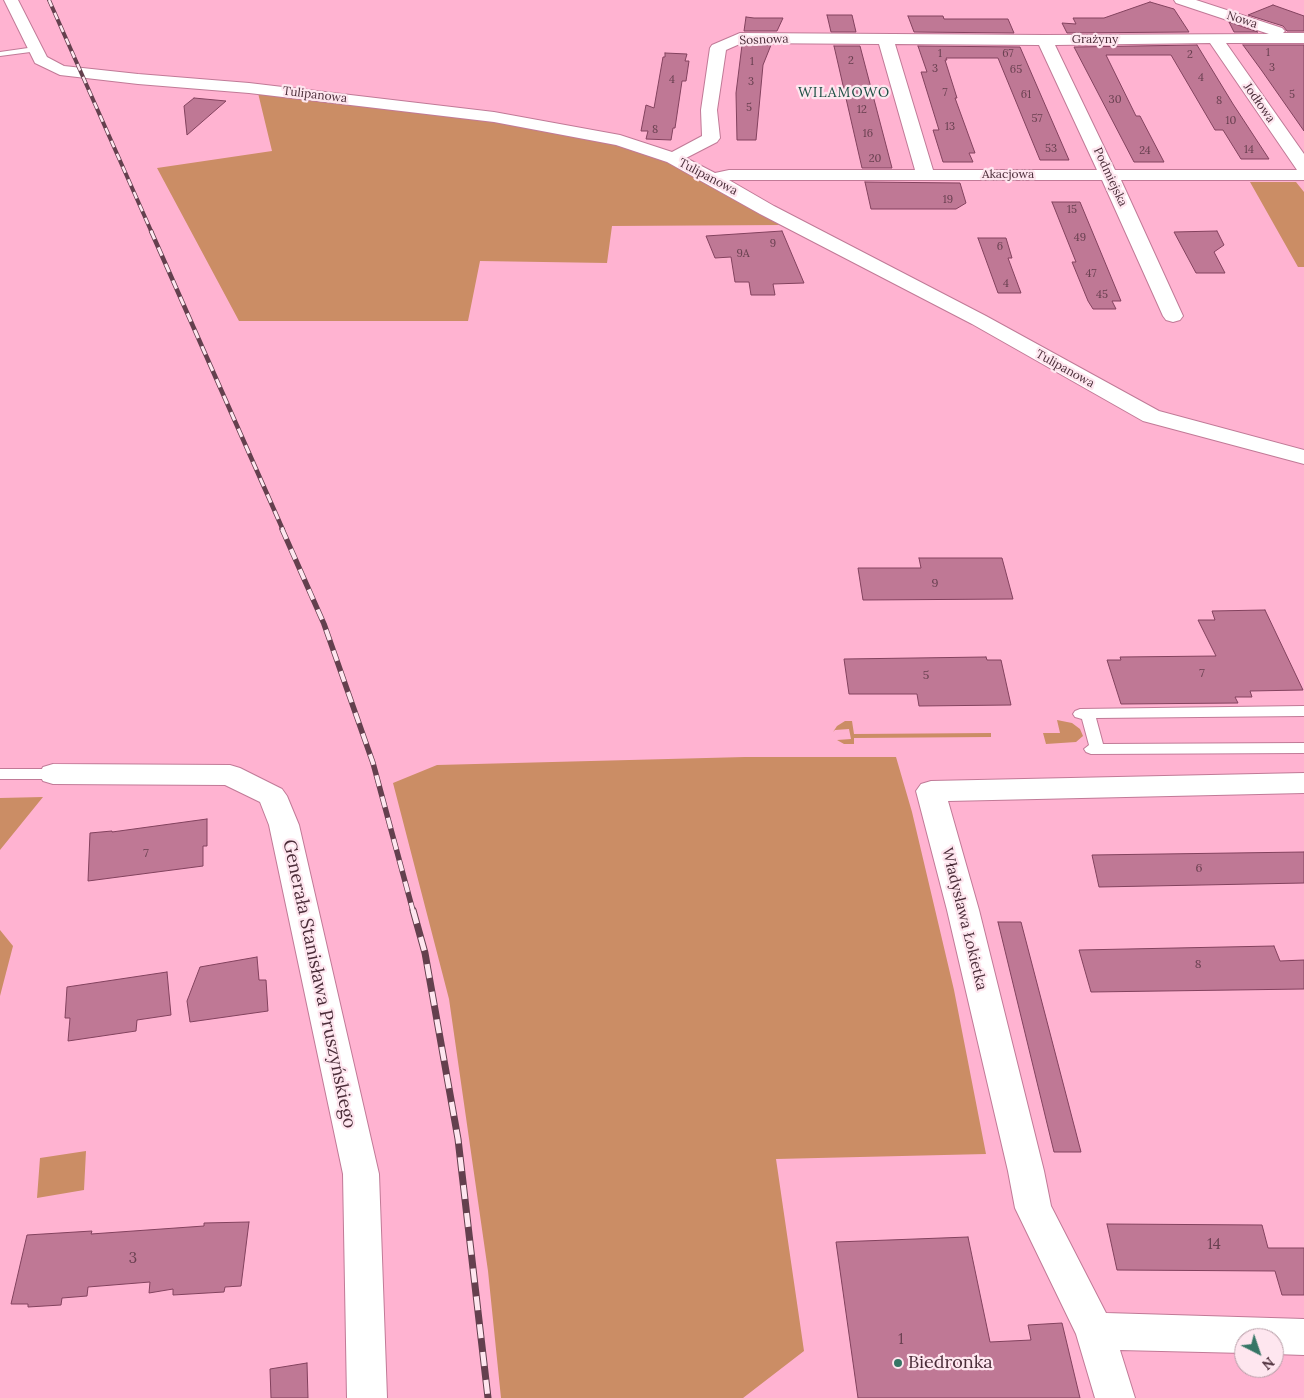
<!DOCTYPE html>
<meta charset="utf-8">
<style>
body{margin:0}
#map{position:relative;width:1304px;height:1398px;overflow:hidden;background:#ffb3d1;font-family:Lora,serif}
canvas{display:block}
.north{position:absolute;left:1234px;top:1328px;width:50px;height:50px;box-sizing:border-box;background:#fee6ef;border:1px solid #b69ca6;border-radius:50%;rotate:139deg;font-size:14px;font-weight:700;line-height:20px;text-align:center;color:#4b2d39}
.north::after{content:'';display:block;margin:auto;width:18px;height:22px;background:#367666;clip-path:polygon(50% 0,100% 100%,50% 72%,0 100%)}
</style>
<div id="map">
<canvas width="1304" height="1398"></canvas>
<div class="north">N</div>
</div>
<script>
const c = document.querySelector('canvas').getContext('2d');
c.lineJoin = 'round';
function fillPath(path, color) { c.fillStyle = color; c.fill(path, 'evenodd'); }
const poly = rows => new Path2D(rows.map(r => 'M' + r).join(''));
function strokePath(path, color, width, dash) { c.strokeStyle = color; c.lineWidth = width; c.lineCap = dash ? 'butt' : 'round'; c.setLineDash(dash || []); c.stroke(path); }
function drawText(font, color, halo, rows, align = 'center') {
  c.font = font + ' Lora,serif'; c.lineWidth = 4.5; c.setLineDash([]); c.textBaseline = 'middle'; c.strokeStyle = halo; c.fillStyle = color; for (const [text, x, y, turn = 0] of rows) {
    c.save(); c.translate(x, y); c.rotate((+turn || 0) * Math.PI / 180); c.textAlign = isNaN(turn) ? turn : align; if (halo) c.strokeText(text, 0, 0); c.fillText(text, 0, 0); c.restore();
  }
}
const green = poly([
 [258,93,448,115,529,127,607,141,678,162,782,225,612,226,607,263,480,261,468,321,239,321,157,168,272,151],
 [1250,182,1296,182,1304,192,1304,267,1298,267],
 [1057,720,1072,723,1080,729,1083,736,1076,742,1046,744,1043,733,1060,733],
 [845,721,852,721,854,734,991,733,991,737,854,738,854,744,844,744,837,740,851,739,849,729,835,730,833,732,837,726],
 [745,757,896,757,912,812,954,990,986,1154,776,1159,804,1351,743,1398,501,1398,488,1271,449,999,393,783,437,765],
 [43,797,0,850,0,798],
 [0,930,13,946,0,996],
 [86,1151,84,1190,37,1198,40,1158]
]);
const building = poly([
 [1150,2,1174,9,1189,32,1067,33,1062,23,1076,24,1073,18,1104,18,1150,2],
 [1273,5,1304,16,1304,31,1287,31,1283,26,1248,15,1273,5],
 [827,15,852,15,856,32,831,32,827,15],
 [908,16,943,16,944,19,1008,19,1014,33,914,32,908,16],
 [746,17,754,18,783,18,777,31,744,31,746,17],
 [1229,22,1258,32,1234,32,1229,22],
 [742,45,771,45,763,65,756,140,737,140,736,93,742,45],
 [1197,45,1233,104,1269,159,1241,159,1223,130,1215,130,1171,55,1106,55,1136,116,1140,116,1164,162,1134,162,1074,47,1197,45],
 [1243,45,1304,45,1304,131,1262,71,1243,45],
 [834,46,860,46,892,168,862,168,834,46],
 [918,46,1020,47,1069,160,1040,160,998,58,946,58,947,60,945,60,957,98,955,98,975,153,969,153,973,162,943,162,933,130,939,130,921,72,927,72,918,46],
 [665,53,687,54,685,61,689,61,686,81,682,81,675,128,673,128,671,140,646,139,648,131,641,131,646,105,654,108,663,57,665,57,665,53],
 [194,98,226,101,187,135,184,106,194,98],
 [865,182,960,183,966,203,956,209,871,209,865,182],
 [1052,202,1080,202,1121,301,1112,301,1116,309,1093,309,1088,301,1072,262,1076,262,1052,202],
 [782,231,804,283,773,284,775,295,751,295,749,282,735,282,731,257,715,258,706,236,782,231],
 [1217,231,1224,245,1214,252,1225,273,1196,273,1174,232,1217,231],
 [978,238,1006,238,1012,258,1008,258,1021,293,998,293,978,238],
 [919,558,1002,558,1013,599,863,600,858,568,921,568,919,558],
 [1265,610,1303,690,1250,691,1252,697,1235,697,1238,703,1121,704,1107,660,1121,660,1120,657,1216,656,1198,620,1215,620,1212,611,1265,610],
 [986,657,987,660,1001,660,1011,705,919,706,917,694,849,694,844,659,986,657],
 [207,819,207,846,203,846,203,866,88,881,90,833,112,831,112,832,207,819],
 [1304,852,1304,883,1099,887,1092,855,1304,852],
 [998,922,1021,922,1081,1152,1054,1152,998,922],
 [1274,946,1280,961,1304,960,1304,989,1091,992,1079,950,1274,946],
 [257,957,259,980,266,980,268,1011,190,1022,187,1001,200,967,257,957],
 [167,972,171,1015,137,1020,136,1031,68,1041,70,1018,65,1018,67,987,167,972],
 [249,1222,241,1286,225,1287,224,1292,173,1295,173,1289,149,1293,150,1282,88,1287,87,1296,62,1298,61,1305,28,1307,28,1304,11,1304,27,1235,92,1231,91,1234,204,1226,204,1223,249,1222],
 [1107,1224,1262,1225,1268,1248,1304,1248,1304,1295,1282,1295,1275,1271,1117,1270,1107,1224],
 [968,1237,990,1342,1031,1340,1028,1325,1062,1323,1080,1398,858,1398,836,1242,968,1237],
 [307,1363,308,1398,271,1398,270,1369,307,1363]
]);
const lane = poly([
 [35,47,38,47,38,51,0,56,0,52,35,47],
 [1304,706,1304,716,1096,718,1103,744,1304,743,1304,753,1091,754,1086,752,1084,749,1089,745,1082,719,1075,717,1073,714,1075,711,1080,709,1304,706],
 [0,769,53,769,58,770,60,774,58,778,53,779,0,779,0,769]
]);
const street = poly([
 [4,0,18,0,47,57,64,66,138,74,249,83,494,112,620,135,672,152,702,136,701,110,710,48,712,45,740,33,1045,35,1269,34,1176,3,1174,0,1196,0,1282,28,1285,31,1283,33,1304,33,1304,43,1226,43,1304,154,1304,180,1121,180,1183,316,1180,320,1173,322,1166,320,1163,316,1102,180,729,180,774,206,986,316,1159,411,1304,450,1304,464,1143,421,972,324,760,214,667,162,616,145,494,122,249,93,138,84,60,75,35,63,4,0],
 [742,43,879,44,915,170,729,170,715,173,686,158,717,142,720,138,717,110,726,50,742,43],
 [1210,43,1297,170,1115,170,1055,45,1210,43],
 [895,44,1039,45,1097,170,933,170,895,44],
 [53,764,230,765,240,768,282,789,287,796,299,825,379,1174,387,1398,347,1398,343,1174,269,825,260,802,225,785,53,784,43,781,39,774,43,767,53,764],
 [1304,773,1304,793,948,801,979,910,1044,1171,1051,1206,1106,1313,1304,1319,1304,1355,1274,1354,1274,1338,1244,1338,1244,1353,1120,1350,1135,1398,1095,1398,1076,1334,1015,1208,1008,1171,947,910,916,791,921,784,931,781,1304,773]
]);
const railFar3 = poly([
 [49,0,152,233]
]);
const railFar2 = poly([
 [151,231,283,530]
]);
const railFar1 = poly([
 [282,529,324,624,373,763,413,911]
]);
const rail = poly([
 [413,910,425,953,458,1139,488,1398]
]);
const markers = [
 [898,1363,5,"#367666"]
];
const farNumbernames = [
 ["1",1268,53],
 ["1",940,54],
 ["67",1008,54],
 ["2",1190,55],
 ["2",851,61],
 ["1",752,62],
 ["3",1272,68],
 ["3",935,69],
 ["65",1016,70],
 ["4",1201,78],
 ["4",672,80],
 ["3",751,82],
 ["7",945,93],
 ["61",1026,95],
 ["5",1292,95],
 ["30",1115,100],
 ["8",1219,101],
 ["5",749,108],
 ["12",862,110],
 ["57",1037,119],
 ["10",1231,121],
 ["13",950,127],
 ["8",655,130],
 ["16",868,134],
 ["53",1051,149],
 ["14",1249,150],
 ["24",1145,151],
 ["20",875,159],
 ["19",948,200],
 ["15",1072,210],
 ["49",1080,238],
 ["9",773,244],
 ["6",1000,247],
 ["9A",743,254],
 ["47",1091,274],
 ["4",1006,284],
 ["45",1102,295]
];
const farStreetnames = [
 ["Nowa",1242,20,18],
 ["Sosnowa",764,40,-2],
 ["Grażyny",1095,40],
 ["Tulipanowa",315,95,7],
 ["Jodłowa",1259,103,55],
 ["Akacjowa",1008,175],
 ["Tulipanowa",708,177,28],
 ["Podmiejska",1110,177,65],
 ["Tulipanowa",1065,369,29]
];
const numberNames = [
 ["9",935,584],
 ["7",1202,674],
 ["5",926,676],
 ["7",146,854],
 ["6",1199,869],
 ["8",1198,965]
];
const farNeighbourhoodnames = [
 ["WILAMOWO",844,93]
];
const streetNames = [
 ["Władysława Łokietka",964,919,76]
];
const nearNumbernames = [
 ["14",1214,1245],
 ["3",133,1259],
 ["1",901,1340]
];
const nearStreetnames = [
 ["Generała Stanisława Pruszyńskiego",319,984,78]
];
const nearPoinames = [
 ["Biedronka",908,1363]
];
fillPath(green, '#cb8d65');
fillPath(building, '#bf7895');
strokePath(building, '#83425e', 1);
strokePath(lane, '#c17a97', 2);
strokePath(street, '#c17a97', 2);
fillPath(lane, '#fff');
fillPath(street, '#fff');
strokePath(railFar3, '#64404e', 4);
strokePath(railFar2, '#64404e', 4.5);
strokePath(railFar1, '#64404e', 5.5);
strokePath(rail, '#64404e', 7);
strokePath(railFar3, '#fee6ef', 2.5, [7]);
strokePath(railFar2, '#fee6ef', 3, [9]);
strokePath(railFar1, '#fee6ef', 4, [11]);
strokePath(rail, '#fee6ef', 5, [14]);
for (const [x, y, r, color] of markers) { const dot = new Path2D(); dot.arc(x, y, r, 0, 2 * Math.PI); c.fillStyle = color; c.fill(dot); strokePath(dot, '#fee6ef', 2); }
drawText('11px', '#684050', null, farNumbernames);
drawText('12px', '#4b2d39', '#fee6ef', farStreetnames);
drawText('12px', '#684050', null, numberNames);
c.letterSpacing = '1px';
drawText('14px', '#1a4e42', '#fee6ef', farNeighbourhoodnames);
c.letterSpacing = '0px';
drawText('15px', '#4b2d39', '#fee6ef', streetNames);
drawText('15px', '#684050', null, nearNumbernames);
drawText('18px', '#4b2d39', '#fee6ef', nearStreetnames);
drawText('18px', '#4b2d39', '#fee6ef', nearPoinames, 'left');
</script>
